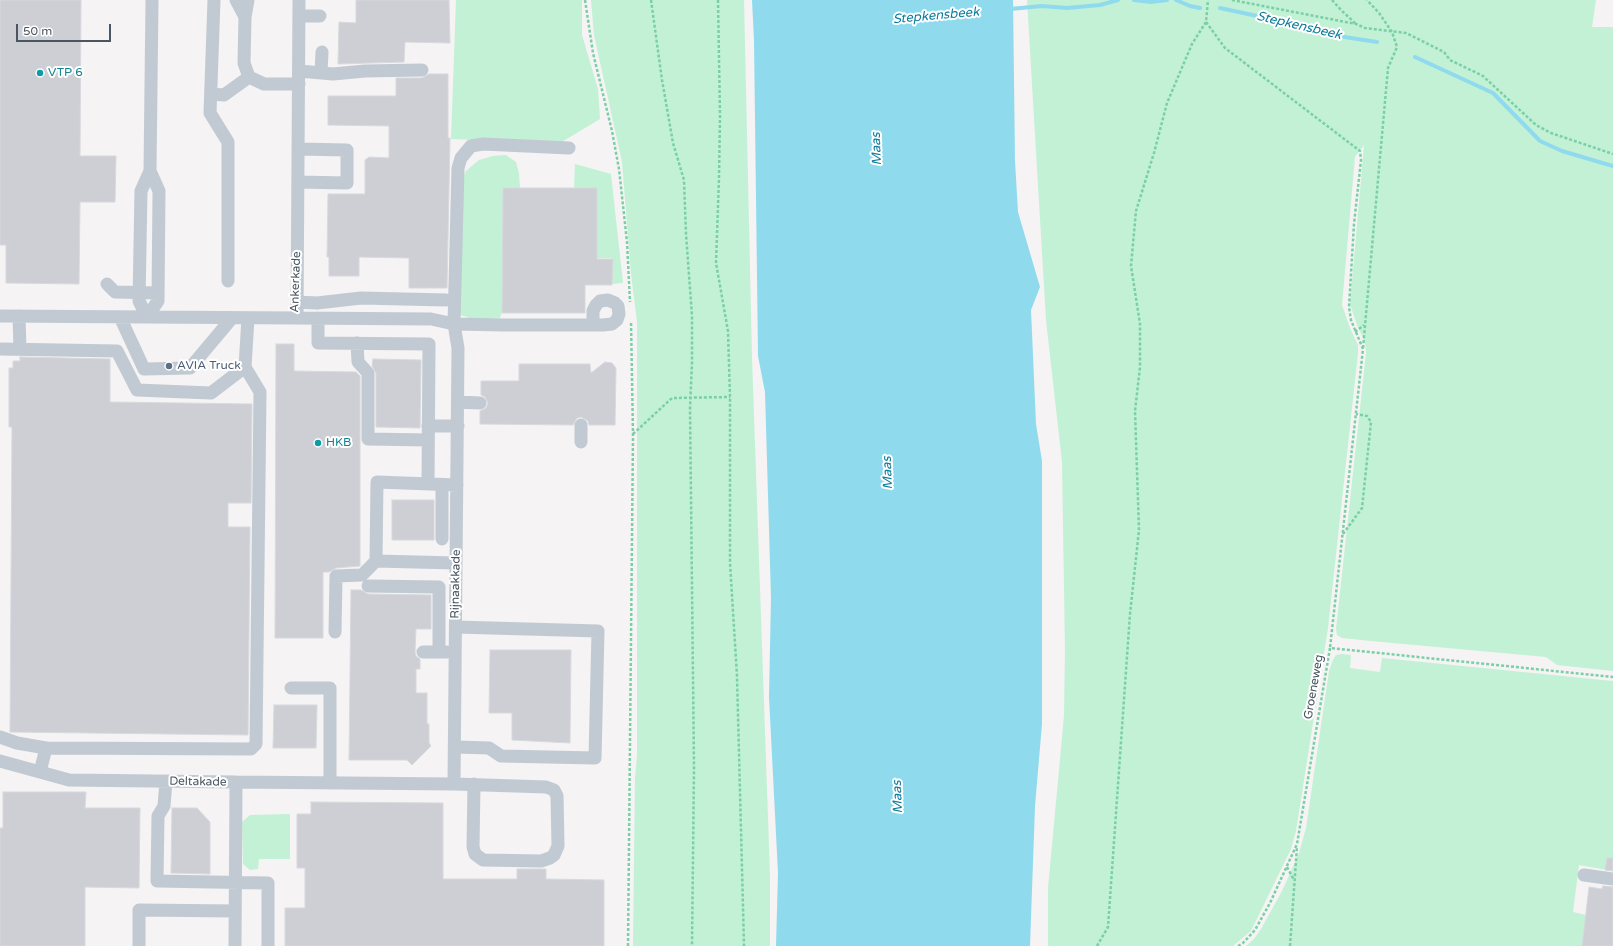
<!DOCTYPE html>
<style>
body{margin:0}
#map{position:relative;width:1613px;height:946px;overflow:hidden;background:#f5f3f3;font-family:"Varela Round",sans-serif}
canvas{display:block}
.scale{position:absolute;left:16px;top:24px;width:95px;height:18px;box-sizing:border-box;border:2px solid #4a5661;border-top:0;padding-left:5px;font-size:12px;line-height:14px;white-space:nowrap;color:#4a5661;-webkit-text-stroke:3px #fff;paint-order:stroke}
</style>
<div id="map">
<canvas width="1613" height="946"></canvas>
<div class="scale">50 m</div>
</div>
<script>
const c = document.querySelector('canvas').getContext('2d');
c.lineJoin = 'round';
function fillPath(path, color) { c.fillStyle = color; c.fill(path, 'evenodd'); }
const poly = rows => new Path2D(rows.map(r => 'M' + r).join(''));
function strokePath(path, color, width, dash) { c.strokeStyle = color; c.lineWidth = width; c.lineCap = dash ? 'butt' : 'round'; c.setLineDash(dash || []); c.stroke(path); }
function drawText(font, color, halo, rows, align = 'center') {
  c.font = font + ' "Varela Round",sans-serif'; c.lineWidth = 4; c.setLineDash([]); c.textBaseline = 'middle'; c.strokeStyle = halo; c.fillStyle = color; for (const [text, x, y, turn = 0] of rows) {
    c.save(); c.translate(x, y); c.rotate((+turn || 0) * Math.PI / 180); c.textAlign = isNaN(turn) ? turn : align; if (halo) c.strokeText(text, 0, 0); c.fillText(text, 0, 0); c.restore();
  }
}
const green = poly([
 [456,0,582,0,582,35,598,89,600,119,560,143,451,139],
 [591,0,744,0,752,358,770,876,770,946,633,946,635,778,637,755,637,322,631,274,622,162,594,35],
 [1027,0,1596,0,1592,27,1613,27,1613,671,1557,665,1546,657,1371,641,1342,638,1337,635,1336,629,1366,353,1365,343,1357,325,1350,304,1364,145,1355,157,1342,305,1350,328,1358,345,1358,353,1328,628,1296,831,1291,849,1251,931,1233,946,1048,946,1048,888,1064,716,1065,651,1062,462,1046,320],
 [506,155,516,162,519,173,520,188,503,188,502,312,500,318,469,321,468,317,459,315,462,180,466,171,479,160,493,156],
 [575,164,611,174,623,283,612,284,612,258,595,258,596,189,574,188],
 [1342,654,1351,655,1350,668,1380,672,1382,658,1613,681,1613,871,1579,865,1573,912,1586,915,1582,946,1246,946,1254,939,1261,929,1282,891,1299,853,1306,828,1329,671,1333,660,1336,655],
 [290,814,290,859,259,859,258,869,250,870,243,864,242,822,250,815]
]);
const water = poly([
 [752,0,1013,0,1015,161,1018,212,1040,287,1031,310,1036,424,1042,461,1042,724,1035,806,1030,946,776,946,778,873,769,697,771,598,765,392,758,356,754,40]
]);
const stream = poly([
 [1134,0,1151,2,1167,0],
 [1176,0,1190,6,1200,8],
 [1220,8,1271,19,1290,26,1317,30,1338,36,1377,42],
 [1010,9,1042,6,1067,8,1100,5,1118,0],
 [1415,57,1493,93,1540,141,1562,151,1613,166]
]);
const building = poly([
 [0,0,81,0,80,156,116,156,115,202,80,202,79,284,6,283,6,245,0,245,0,0],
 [356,0,449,0,450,43,405,42,404,62,338,64,339,22,356,23,356,0],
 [429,74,448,74,448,138,450,138,447,288,409,288,409,258,359,257,359,276,329,276,329,257,327,257,328,194,365,194,365,160,369,157,389,158,389,126,328,125,328,96,396,96,396,78,422,78,429,74],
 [503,188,597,188,597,259,613,259,612,285,585,285,585,313,502,313,503,188],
 [276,344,294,344,294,371,356,372,360,376,360,566,336,568,329,572,323,572,323,638,275,638,276,344],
 [20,357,110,359,110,402,252,404,251,503,228,503,228,527,250,527,248,735,10,732,12,427,9,427,9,368,13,368,13,361,20,361,20,357],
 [373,359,421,360,420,428,376,427,376,373,372,366,373,359],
 [605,362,612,363,616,368,615,425,589,425,588,421,581,417,577,418,573,425,480,424,480,411,486,408,488,403,485,397,481,395,481,381,519,381,519,364,590,364,591,373,605,362],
 [392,500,434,500,434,540,392,540,392,500],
 [351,590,361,590,368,594,431,595,431,629,416,629,415,652,416,656,420,659,420,669,416,669,416,693,427,693,427,724,429,724,429,743,431,746,412,765,407,760,349,760,351,590],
 [490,650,571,650,570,743,512,740,512,713,489,713,490,650],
 [274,705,317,705,316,748,273,748,274,705],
 [3,792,86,792,85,808,140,808,139,888,85,887,85,946,0,946,0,828,3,828,3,792],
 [311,802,443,803,443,879,517,879,517,869,546,869,546,879,604,880,604,946,285,946,285,908,305,908,305,868,297,868,297,814,311,814,311,802],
 [172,808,197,808,210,822,210,874,171,873,172,808],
 [1607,858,1613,858,1613,871,1605,870,1607,858],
 [1603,886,1613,887,1613,946,1582,946,1589,887,1602,889,1603,886]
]);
const path = poly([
 [585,0,593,53,612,131,619,169,627,242,630,302],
 [651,0,662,80,673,143,684,180,686,234,692,316,692,363,690,408,694,768,692,946],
 [718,0,720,116,719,178,716,263,728,331,730,397,730,563,737,676,744,946],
 [1232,0,1356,24,1365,28,1406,33,1444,52,1450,60,1483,76,1536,125,1551,133,1613,154],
 [1332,0,1341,10,1356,24],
 [1206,22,1225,48,1360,151,1361,160,1354,224,1349,307,1351,320,1363,349,1330,648],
 [1355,332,1364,325],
 [1363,348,1388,68,1397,47,1392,32,1379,13,1367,0],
 [633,434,672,398,730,397],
 [1343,534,1362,508,1371,422,1367,416,1356,414],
 [1287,867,1294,880],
 [628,946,633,435,631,321],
 [1097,946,1108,927,1130,614,1139,530,1135,411,1140,367,1140,324,1131,266,1136,211,1154,153,1167,103,1192,44,1206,22,1208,0],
 [1238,946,1243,943,1255,930,1270,903,1297,844,1330,648,1613,677],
 [1290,946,1297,847]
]);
const minor = poly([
 [214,0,210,113,228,142,228,281],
 [236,0,245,17,248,0],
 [299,16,320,16],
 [245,17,244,63,249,77,264,84,299,84],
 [299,71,333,74,365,71,422,70],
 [321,73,322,52],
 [211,94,224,95,249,77],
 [569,148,483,144,471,146,461,158,458,168,454,324,504,325,603,325,612,324,617,320,619,314,618,306,615,303,608,300,600,301,596,305,593,311,593,325],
 [150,171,159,191,158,301,147,317,139,301,141,191,150,171],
 [150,171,152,1],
 [298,182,347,183,347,150,298,149],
 [107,284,115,292,158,293],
 [297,302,317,303,361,298,446,300],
 [0,316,297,318,299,0],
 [19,316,20,349],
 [120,317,144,369,190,368,232,318],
 [318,318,318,343,429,344,428,484],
 [357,343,358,362,368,373,368,439,428,440],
 [0,349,117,351,137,390,211,393,245,367],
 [458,402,480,403],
 [581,425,581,442],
 [428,426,458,426],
 [442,539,442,485],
 [456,563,376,561,377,482,457,485],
 [368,586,439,587,439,652],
 [335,632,336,576,362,575,376,561],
 [423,652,447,652],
 [291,688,330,688,330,782],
 [0,737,17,743,46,748],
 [455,747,489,748,501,756,595,758,598,631,456,627],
 [0,761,69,780,236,782,235,946],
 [40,772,46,748,251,749,256,744,260,392,245,367,248,318],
 [166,781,164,806,158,816,157,881,268,883,268,946],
 [236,782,454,784,458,348,454,324,431,319,297,318],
 [454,784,546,787,554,790,557,796,558,846,554,855,550,858,541,861,483,860,475,854,473,847,474,784],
 [1584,875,1613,879],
 [139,946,139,910,235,911]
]);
const markers = [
 [40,73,4,"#0f9aa8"],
 [169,366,4,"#5c6f8a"],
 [318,443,4,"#0f9aa8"]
];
const cultureNames = [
 ["VTP 6",48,73],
 ["HKB",326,443]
];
const streetNames = [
 ["Ankerkade",296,282,-88],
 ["Rijnaakkade",456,584,-89],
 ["Groeneweg",1314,687,-80],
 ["Deltakade",198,782,1]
];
const serviceNames = [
 ["AVIA Truck",177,366]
];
const waterNames = [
 ["Stepkensbeek",936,16,-5],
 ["Stepkensbeek",1299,26,13],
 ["Maas",877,149,-92],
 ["Maas",888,473,-92],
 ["Maas",898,797,-92]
];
fillPath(green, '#c3f1d5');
fillPath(water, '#90daee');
strokePath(stream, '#90daee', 4);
fillPath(building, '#cdcfd5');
strokePath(building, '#d7d9de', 1);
strokePath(path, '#7ad0a6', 2.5, [3, 2]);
strokePath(minor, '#c1cad2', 13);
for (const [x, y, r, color] of markers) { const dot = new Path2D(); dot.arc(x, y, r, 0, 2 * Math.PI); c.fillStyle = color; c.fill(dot); strokePath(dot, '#fff', 1.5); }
drawText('12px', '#0d838f', '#fff', cultureNames, 'left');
drawText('12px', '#4a5661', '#fff', streetNames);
drawText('12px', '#4e5e75', '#fff', serviceNames, 'left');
drawText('italic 13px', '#0c7c9b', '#fff', waterNames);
</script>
